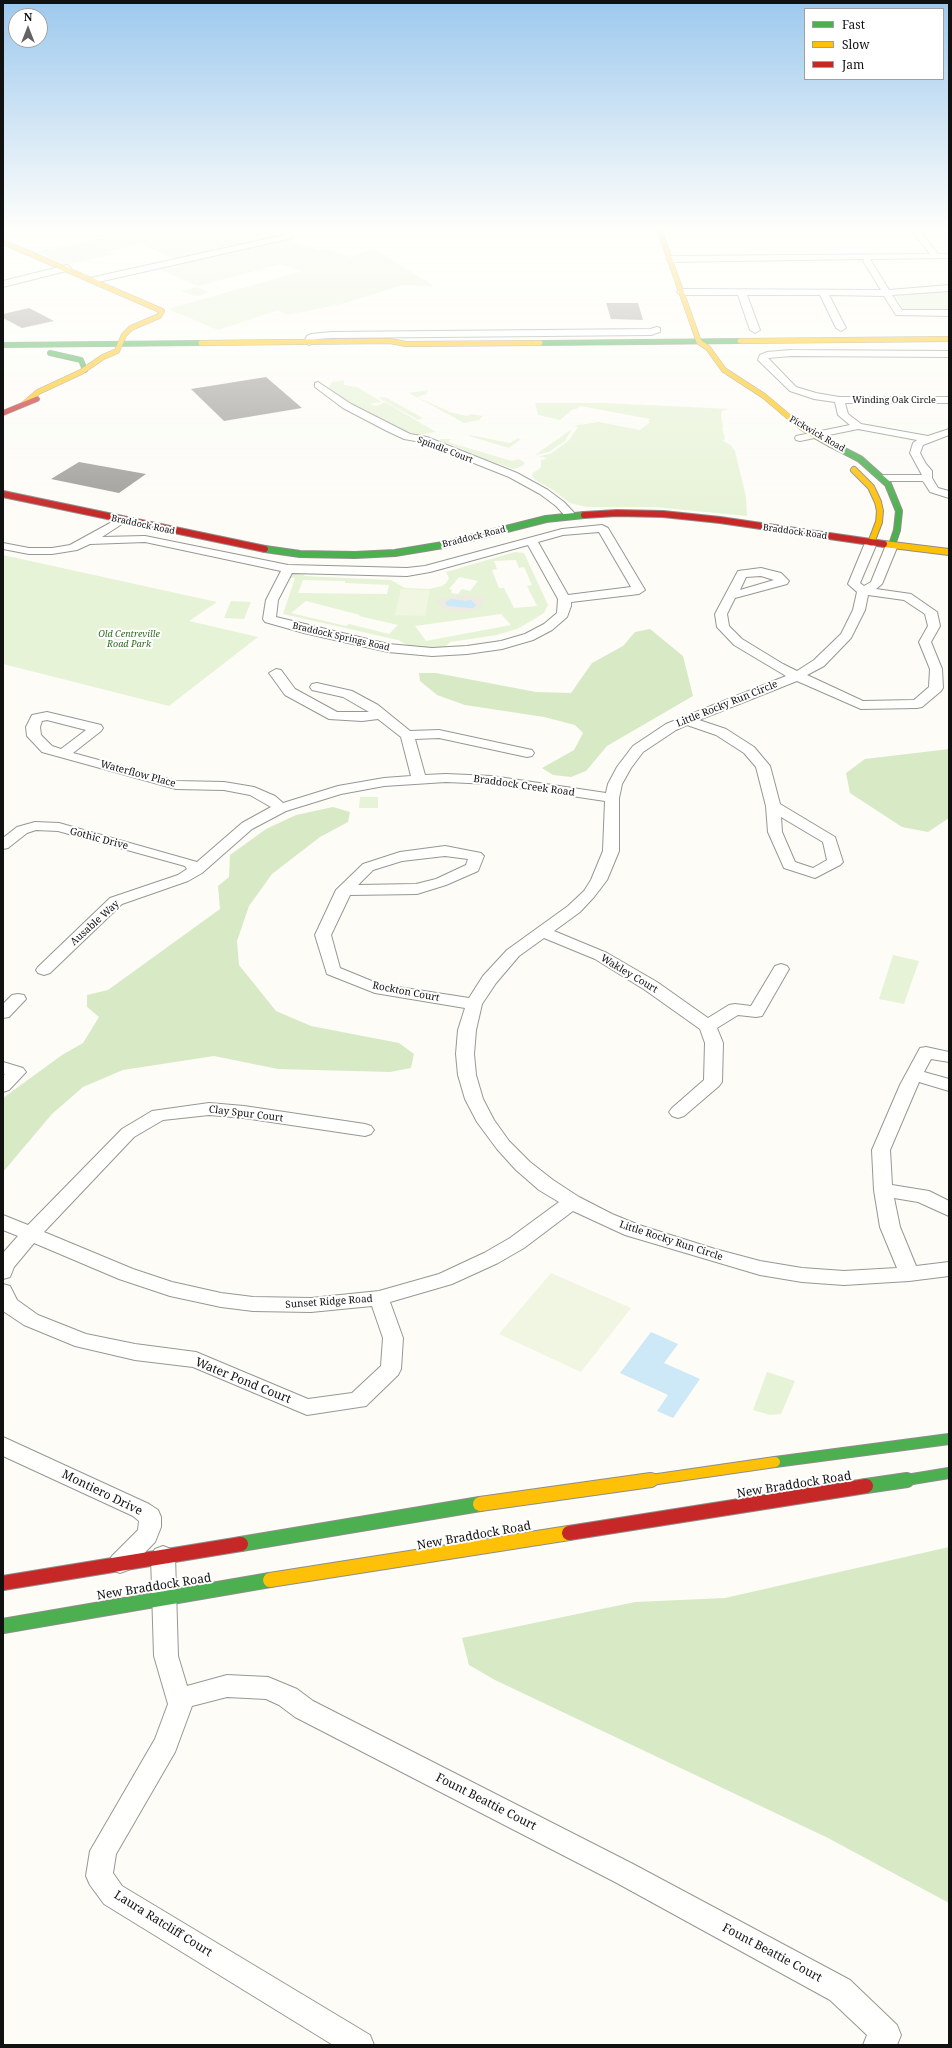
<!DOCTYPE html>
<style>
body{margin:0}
#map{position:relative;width:952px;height:2048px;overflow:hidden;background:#fdfcf7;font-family:"Noto Serif",serif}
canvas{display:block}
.frame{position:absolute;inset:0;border:4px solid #111;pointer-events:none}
.legend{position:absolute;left:804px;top:8px;width:140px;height:72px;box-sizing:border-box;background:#fff;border:1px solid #a0a0a0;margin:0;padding:5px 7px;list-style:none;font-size:12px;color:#111}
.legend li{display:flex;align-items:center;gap:8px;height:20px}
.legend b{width:20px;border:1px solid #a0a0a0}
.north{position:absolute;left:8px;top:8px;width:40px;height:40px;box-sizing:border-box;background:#fff;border:1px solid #a0a0a0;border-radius:50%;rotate:0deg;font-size:11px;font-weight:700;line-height:16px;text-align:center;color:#111}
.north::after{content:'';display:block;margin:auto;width:14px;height:18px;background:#646362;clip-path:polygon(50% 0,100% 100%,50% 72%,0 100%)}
</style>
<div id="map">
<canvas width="952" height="2048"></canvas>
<div class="frame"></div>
<ul class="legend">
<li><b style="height:5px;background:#4caf50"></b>Fast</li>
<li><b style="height:5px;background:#ffc107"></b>Slow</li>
<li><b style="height:5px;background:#c62828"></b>Jam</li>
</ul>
<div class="north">N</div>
</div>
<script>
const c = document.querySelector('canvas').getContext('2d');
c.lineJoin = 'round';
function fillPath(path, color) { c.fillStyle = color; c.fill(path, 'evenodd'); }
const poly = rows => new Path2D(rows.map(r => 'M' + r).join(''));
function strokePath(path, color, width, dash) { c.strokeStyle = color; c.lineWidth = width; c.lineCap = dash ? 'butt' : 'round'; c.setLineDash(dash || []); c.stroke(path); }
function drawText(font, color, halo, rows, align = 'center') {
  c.font = font + ' "Noto Serif",serif'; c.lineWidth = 4; c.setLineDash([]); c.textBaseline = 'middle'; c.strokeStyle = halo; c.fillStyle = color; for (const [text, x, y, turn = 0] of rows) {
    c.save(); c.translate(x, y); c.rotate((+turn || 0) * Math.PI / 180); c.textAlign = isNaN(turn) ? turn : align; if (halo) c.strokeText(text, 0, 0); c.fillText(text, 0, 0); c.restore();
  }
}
const green = poly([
 [96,229,270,229,274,233,272,236,265,239,177,259,139,244,109,251,115,254,66,265,36,252,107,237],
 [288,240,319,251,327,249,351,257,374,249,434,286,403,285,342,304,286,315,278,310,218,330,168,309,302,271,281,264,198,286,156,268],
 [196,287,209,292,199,296,190,295,181,291],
 [949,291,949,310,904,310,896,296,902,294],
 [344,380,344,385,357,387,382,402,372,403,371,405,377,406,385,402,436,432,418,435,419,437,358,409,328,389,332,382],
 [428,390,427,394,417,397,450,412,467,416,471,414,483,416,479,420,464,423,409,393],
 [383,397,387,398,423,418,418,420,379,398],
 [535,403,606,403,729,409,722,411,721,416,723,427,722,429,725,438,723,441,731,445,735,451,746,497,747,516,654,507,587,507,570,503,553,490,534,479,532,474,541,467,541,460,546,459,544,457,538,457,552,453,569,440,578,427,575,426,577,425,599,422,640,430,650,422,648,421,650,419,581,406,576,409,573,409,560,420,538,415],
 [572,429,565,441,549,452,535,455],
 [470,435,510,443,518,438,521,439,509,448,469,436],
 [441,439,451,439,448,442,512,461,519,459,525,463,522,466,514,469,486,460,447,443,437,442],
 [515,552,524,553,548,605,544,613,531,621,517,629,497,635,450,642,445,647,416,647,409,646,398,640,283,614,295,578,290,578,290,575,294,574,305,573,304,576,391,580,405,588,429,589,442,586,446,583,449,578,446,572],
 [516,560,519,568,524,567,532,585,527,586,537,606,514,608,504,588,499,588,492,570,497,569,494,561],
 [459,577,478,581,470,591,462,589,458,594,451,593,452,590,449,589],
 [303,580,345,581,345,583,389,585,387,594,298,593],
 [306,601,360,615,359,616,398,625,389,634,349,624,346,626,291,613],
 [501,614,511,625,426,641,415,626],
 [3,555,217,602,189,621,258,637,169,706,3,664],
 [231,601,251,602,244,619,224,618],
 [360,797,378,797,378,808,359,808],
 [893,955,919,961,904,1004,879,999],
 [767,1372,795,1381,781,1414,770,1415,753,1410]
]);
const forest = poly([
 [650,629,683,656,693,696,607,746,586,771,571,777,553,775,542,768,574,750,583,733,575,725,544,717,465,705,437,695,420,681,419,673,436,673,536,692,571,693,592,663,623,646,635,632],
 [949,749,949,818,928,832,902,827,850,793,846,773,865,759],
 [333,807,350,812,348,822,320,837,272,874,249,906,237,941,239,965,276,1011,311,1026,399,1043,414,1054,411,1068,390,1072,278,1069,214,1056,123,1070,83,1087,52,1114,3,1172,3,1098,62,1055,83,1043,99,1017,87,1007,87,995,108,990,220,909,218,886,229,877,230,855,266,829,296,815],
 [949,1547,949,1903,828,1838,495,1680,469,1665,462,1638,635,1602,725,1598]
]);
const pitch = poly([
 [401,589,430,590,425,616,395,615],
 [551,1273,631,1308,581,1372,499,1334]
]);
const plaza = poly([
 [459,595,482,597,485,600,482,601,480,609,461,612,444,609,436,602,440,599]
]);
const water = poly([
 [451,599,465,601,471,600,476,605,473,608,469,608,447,606,445,603],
 [651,1332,678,1344,664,1363,700,1379,673,1418,657,1411,668,1395,620,1373]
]);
const building = poly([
 [606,303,638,303,643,320,611,319],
 [29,308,54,321,22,328,3,318,3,314],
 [266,377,302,408,224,421,191,389],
 [79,462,146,474,119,493,51,479]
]);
const street = poly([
 [910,229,919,229,938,254,949,254,949,258,870,259,889,290,949,285,949,291,892,295,902,310,949,310,949,316,896,315,884,296,829,295,846,328,841,331,836,328,820,295,747,295,760,330,755,333,750,330,738,295,681,295,677,292,681,289,881,290,863,261,864,259,670,262,666,259,670,256,930,254,910,229],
 [289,234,292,234,292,238,94,283,90,280,94,277,289,234],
 [67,265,71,268,70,270,3,287,3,281,67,265],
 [657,327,660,328,660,332,651,335,331,338,316,339,312,344,309,345,304,342,307,336,311,334,331,332,650,329,657,327],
 [791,350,949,351,949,357,791,356,768,358,796,387,816,393,839,397,949,397,949,403,845,403,848,414,861,424,928,436,949,429,949,435,923,445,920,453,926,464,932,471,932,478,938,488,949,491,949,498,930,492,923,481,882,481,877,478,882,475,922,475,910,453,913,443,917,440,858,429,800,441,796,440,795,438,796,436,850,425,838,415,835,402,814,399,790,391,758,360,760,355,767,352,791,350],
 [318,382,351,404,410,434,427,437,517,473,548,490,564,502,577,516,571,519,567,518,556,506,540,494,509,477,421,442,404,439,387,431,343,408,315,387,315,383,318,382],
 [121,517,127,520,125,522,102,537,145,536,288,565,407,568,425,566,562,529,602,525,608,528,645,590,639,594,571,602,571,606,567,617,552,630,533,640,502,649,467,654,432,656,388,652,304,633,265,622,263,619,266,600,281,571,145,542,90,544,77,550,52,554,29,554,3,549,3,543,29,548,52,548,70,545,121,517],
 [599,532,631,587,568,595,538,542,563,535,599,532],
 [528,545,558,599,557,613,544,624,525,634,501,641,467,646,432,648,388,644,276,617,278,600,292,573,407,576,430,572,528,545],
 [871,540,877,543,860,583,864,586,871,582,886,545,892,542,896,543,898,545,882,584,876,589,911,594,937,612,940,626,931,642,942,669,943,688,941,691,922,707,917,708,861,709,797,681,699,720,726,729,754,747,770,766,780,804,835,837,843,862,840,865,815,878,784,868,768,832,766,806,756,767,744,753,716,735,687,725,676,730,643,752,631,768,622,784,619,798,619,851,607,880,594,897,580,912,554,931,607,953,657,982,708,1018,729,1005,735,1004,751,1006,775,966,781,964,787,966,789,969,762,1016,756,1017,738,1015,717,1028,723,1043,722,1082,719,1086,684,1116,678,1118,672,1116,669,1112,672,1108,704,1080,705,1043,700,1029,645,990,595,959,544,938,519,956,496,983,482,1004,476,1030,474,1054,476,1075,483,1099,494,1120,509,1141,530,1162,553,1180,579,1197,612,1214,639,1225,715,1249,760,1261,802,1268,844,1271,897,1268,880,1227,874,1190,872,1150,900,1085,920,1048,926,1047,949,1052,949,1062,931,1059,924,1072,949,1079,949,1091,919,1082,890,1150,892,1185,929,1191,949,1201,949,1216,918,1202,894,1198,900,1227,916,1266,949,1262,949,1276,909,1281,844,1285,802,1282,760,1275,625,1235,573,1211,524,1248,498,1263,452,1284,390,1302,403,1338,401,1369,398,1375,366,1406,307,1415,193,1367,135,1360,75,1346,24,1325,3,1311,3,1284,10,1286,17,1300,38,1315,86,1334,135,1344,196,1352,308,1399,352,1393,381,1366,383,1338,372,1306,311,1312,253,1311,221,1307,170,1296,119,1279,34,1243,14,1267,10,1277,3,1279,3,1253,18,1236,3,1230,3,1215,28,1225,122,1129,152,1111,209,1103,244,1106,365,1124,371,1126,374,1130,371,1134,365,1136,244,1118,209,1115,163,1120,134,1137,44,1232,133,1269,172,1282,221,1293,253,1297,311,1298,379,1291,439,1274,484,1253,510,1238,559,1202,539,1190,516,1170,497,1149,477,1122,465,1099,458,1075,456,1054,458,1030,465,1008,375,993,327,974,315,935,336,890,363,864,400,852,445,846,481,853,484,856,478,871,446,885,417,894,350,895,331,935,340,968,379,984,469,998,483,976,507,950,568,906,584,891,591,880,603,851,605,801,492,784,446,782,384,786,341,794,286,811,252,829,202,873,188,881,122,904,50,973,44,975,38,973,36,970,38,967,110,898,178,875,187,869,185,866,58,831,36,830,27,833,8,848,3,849,3,838,17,827,35,822,59,823,197,862,242,823,271,807,250,795,224,790,176,789,42,752,27,736,26,727,32,715,47,712,101,725,103,728,101,731,73,753,176,781,224,782,254,787,275,796,283,803,338,786,384,778,411,776,401,737,378,719,362,721,329,719,285,695,269,673,276,669,281,670,295,689,337,712,369,712,343,697,312,690,310,687,312,684,317,683,352,691,378,705,410,731,439,730,527,749,532,750,534,753,532,756,527,757,439,738,415,739,425,775,446,774,492,776,606,793,608,784,617,767,633,746,666,724,786,676,734,645,717,627,715,614,738,571,761,568,781,573,789,581,787,584,735,598,727,614,729,626,742,639,783,664,797,671,814,660,841,634,853,610,857,592,848,584,865,543,871,540],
 [761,576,774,580,740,590,746,577,761,576],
 [868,595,904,600,925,614,928,626,919,642,930,669,929,687,914,700,863,701,807,675,824,666,851,638,865,610,868,595],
 [47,720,86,730,61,749,52,746,41,735,40,727,42,721,47,720],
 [781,817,823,842,827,860,813,868,795,862,782,832,781,817],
 [445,856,468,859,466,865,436,879,416,884,358,885,373,870,402,861,445,856],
 [18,994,24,995,26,999,9,1017,3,1018,3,1004,12,995,18,994],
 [3,1062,23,1068,26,1072,9,1090,3,1092,3,1076,5,1074,3,1074,3,1062],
 [3,1437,149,1504,158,1510,161,1517,161,1527,155,1542,128,1570,120,1573,112,1570,108,1563,112,1556,138,1530,139,1521,133,1516,3,1456,3,1437],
 [163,1546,171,1549,175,1556,178,1656,187,1686,227,1675,268,1677,297,1689,313,1701,633,1864,850,1980,897,2025,901,2035,897,2045,863,2045,867,2035,830,2000,615,1882,295,1717,279,1705,266,1699,227,1697,192,1706,175,1752,116,1854,113,1873,122,1886,370,2035,374,2045,333,2045,104,1904,90,1885,86,1876,90,1851,155,1739,168,1704,154,1656,151,1556,155,1549,163,1546]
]);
const fastFar3 = poly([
 [540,343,740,341],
 [3,345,201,343],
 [50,353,81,360,85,370]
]);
const fastFar2 = poly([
 [831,444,860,459,888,484,899,511,897,530,892,545],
 [265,549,300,554,355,555,395,553,443,545,546,519,584,515]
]);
const fastFar1 = poly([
 [775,1462,949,1439],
 [900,1481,949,1473]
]);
const fast = poly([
 [866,1486,907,1480],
 [241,1544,480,1504],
 [3,1626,270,1580]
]);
const slowFar3 = poly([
 [659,229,699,342,708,348,724,370,764,396,802,428,814,435],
 [3,242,162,311,159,316,131,328,124,335,117,351,103,357,81,372,38,392,24,404],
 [740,341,949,339],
 [201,343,390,341,406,344,540,343]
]);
const slowFar2 = poly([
 [813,434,831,444],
 [854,470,871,487,878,502,880,511,879,522,871,543],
 [884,544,949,552]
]);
const slowFar1 = poly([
 [644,1481,775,1462]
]);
const slow = poly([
 [480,1504,651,1480],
 [270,1580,569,1533]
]);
const jamFar2 = poly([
 [3,413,37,399]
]);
const jamFar1 = poly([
 [3,494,265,549],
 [584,515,617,513,663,514,720,520,884,544]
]);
const jam = poly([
 [569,1533,866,1486],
 [3,1583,241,1544]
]);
const farStreetnames = [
 ["Winding Oak Circle",894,400],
 ["Pickwick Road",817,434,30],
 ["Spindle Court",445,450,21],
 ["Braddock Road",143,525,12],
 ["Braddock Road",795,532,8],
 ["Braddock Road",474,537,-14],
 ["Braddock Springs Road",341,637,13]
];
const farParknames = [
 ["Old Centreville",129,634],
 ["Road Park",129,644]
];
const streetNames = [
 ["Little Rocky Run Circle",727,704,-22],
 ["Waterflow Place",138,774,15],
 ["Braddock Creek Road",524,786,8],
 ["Gothic Drive",99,839,15],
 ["Ausable Way",95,923,-42],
 ["Wakley Court",629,974,31],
 ["Rockton Court",406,992,11],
 ["Clay Spur Court",246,1114,7],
 ["Little Rocky Run Circle",671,1241,18],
 ["Sunset Ridge Road",329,1302,-4]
];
const nearStreetnames = [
 ["Water Pond Court",243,1381,22],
 ["New Braddock Road",794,1485,-9],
 ["Montiero Drive",102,1493,26],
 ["New Braddock Road",474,1536,-10],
 ["New Braddock Road",154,1587,-9],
 ["Fount Beattie Court",486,1802,27],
 ["Laura Ratcliff Court",163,1924,32],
 ["Fount Beattie Court",772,1953,28]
];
fillPath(green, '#e7f3d7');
fillPath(forest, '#d8eac5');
fillPath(pitch, '#f0f6e1');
fillPath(plaza, '#edebe2');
fillPath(water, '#cde8f7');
fillPath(building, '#a19f9c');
strokePath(street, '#979795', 2);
strokePath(fastFar3, '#8e8d8b', 6);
strokePath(fastFar2, '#8e8d8b', 8);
strokePath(fastFar1, '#8e8d8b', 12);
strokePath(fast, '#8e8d8b', 16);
strokePath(slowFar3, '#8e8d8b', 6);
strokePath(slowFar2, '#8e8d8b', 8);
strokePath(slowFar1, '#8e8d8b', 12);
strokePath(slow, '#8e8d8b', 16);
strokePath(jamFar2, '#8e8d8b', 6);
strokePath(jamFar1, '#8e8d8b', 8);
strokePath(jam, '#8e8d8b', 16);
fillPath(street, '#fffffe');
strokePath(fastFar3, '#4caf50', 5);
strokePath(fastFar2, '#4caf50', 6);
strokePath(fastFar1, '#4caf50', 10);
strokePath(fast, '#4caf50', 14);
strokePath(slowFar3, '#ffc107', 5);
strokePath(slowFar2, '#ffc107', 6);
strokePath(slowFar1, '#ffc107', 10);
strokePath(slow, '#ffc107', 14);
strokePath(jamFar2, '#c62828', 5);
strokePath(jamFar1, '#c62828', 6);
strokePath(jam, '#c62828', 14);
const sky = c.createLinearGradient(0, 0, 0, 516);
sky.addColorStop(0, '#9dc9ee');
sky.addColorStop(0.44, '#fefefb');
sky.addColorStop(1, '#fefefb00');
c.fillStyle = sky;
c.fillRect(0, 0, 952, 516);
drawText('9px', '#111', '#fff', farStreetnames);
drawText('italic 9px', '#2f6b1f', '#fff', farParknames);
drawText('10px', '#111', '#fff', streetNames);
drawText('12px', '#111', '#fff', nearStreetnames);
</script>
